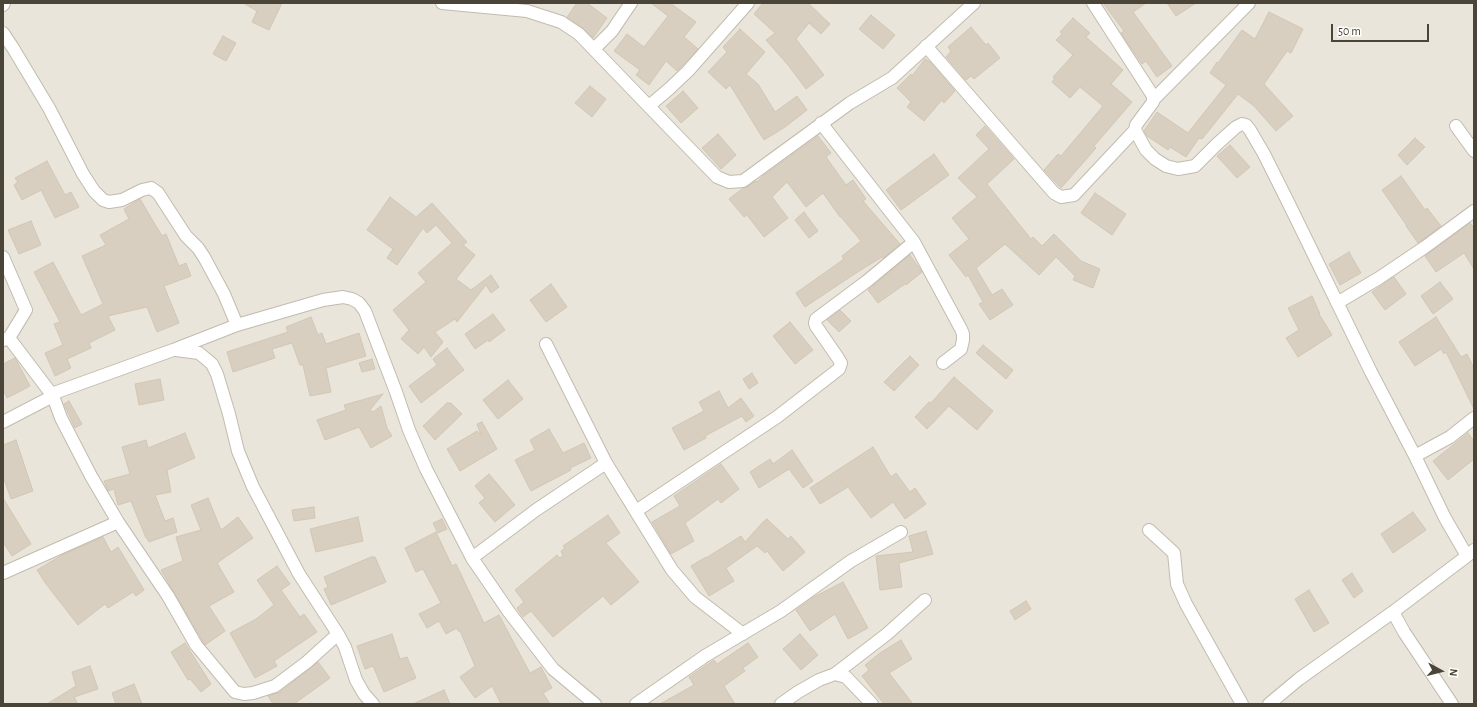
<!DOCTYPE html>
<style>
body{margin:0}
#map{position:relative;width:1477px;height:707px;overflow:hidden;background:#f6f3ec;font-family:"Alegreya Sans",sans-serif}
canvas{display:block}
.frame{position:absolute;inset:0;border:4px solid #4b4439;pointer-events:none}
.north{position:absolute;left:1421px;top:651px;width:40px;height:40px;-webkit-text-stroke:3px #fff;paint-order:stroke;rotate:97deg;font-size:11px;font-weight:700;line-height:16px;text-align:center;color:#4b4439}
.north::after{content:'';display:block;margin:auto;width:14px;height:18px;background:#4b4439;clip-path:polygon(50% 0,100% 100%,50% 72%,0 100%)}
.scale{position:absolute;left:1331px;top:24px;width:98px;height:18px;box-sizing:border-box;border:2px solid #4b4439;border-top:0;padding-left:5px;font-size:12px;line-height:14px;white-space:nowrap;color:#4b4439;-webkit-text-stroke:3px #fff;paint-order:stroke}
</style>
<div id="map">
<canvas width="1477" height="707"></canvas>
<div class="frame"></div>
<div class="north">N</div>
<div class="scale">50 m</div>
</div>
<script>
const c = document.querySelector('canvas').getContext('2d');
c.lineJoin = 'round';
function fillPath(path, color) { c.fillStyle = color; c.fill(path, 'evenodd'); }
const poly = rows => new Path2D(rows.map(r => 'M' + r).join(''));
function strokePath(path, color, width, dash) { c.strokeStyle = color; c.lineWidth = width; c.lineCap = dash ? 'butt' : 'round'; c.setLineDash(dash || []); c.stroke(path); }
const residential = poly([
 [3,3,1474,3,1474,704,3,704]
]);
const building = poly([
 [243,3,282,3,269,30,252,22,257,11,243,3],
 [577,3,587,3,607,18,593,38,583,28,567,17,577,3],
 [651,3,670,3,696,22,684,37,698,49,677,71,666,61,649,85,636,75,640,70,614,51,627,34,644,47,668,16,651,3],
 [763,3,808,3,830,24,821,34,809,23,796,39,824,75,806,89,788,65,766,40,775,33,754,14,763,3],
 [1103,3,1146,3,1133,12,1172,66,1157,77,1146,61,1142,64,1121,33,1124,31,1103,3],
 [1167,3,1196,3,1176,16,1167,3],
 [1269,12,1303,29,1291,53,1287,51,1264,84,1293,116,1276,131,1254,106,1238,94,1202,139,1199,138,1186,157,1170,147,1168,150,1147,136,1144,131,1157,112,1188,133,1226,85,1210,73,1217,62,1218,63,1242,30,1255,39,1269,12],
 [871,15,895,35,883,49,859,29,871,15],
 [1073,18,1090,33,1086,37,1123,70,1111,84,1132,102,1094,146,1096,148,1061,188,1044,170,1058,154,1061,156,1103,106,1080,87,1070,98,1052,82,1055,78,1053,77,1073,55,1056,40,1062,34,1060,32,1073,18],
 [971,27,986,45,988,43,1000,58,974,79,971,76,966,80,946,57,951,51,948,47,971,27],
 [740,29,765,52,746,74,758,84,775,112,797,96,807,110,785,127,764,140,730,85,726,89,708,72,727,52,723,47,740,29],
 [223,36,236,43,226,61,213,54,223,36],
 [925,59,930,62,955,91,944,103,942,100,924,121,907,107,911,102,897,88,911,74,912,76,925,59],
 [590,86,606,99,592,117,575,103,590,86],
 [683,91,698,108,681,123,666,106,683,91],
 [985,126,1014,159,987,184,1031,239,1033,237,1042,246,1054,234,1081,261,1100,269,1093,288,1073,280,1075,276,1056,257,1039,275,1005,244,976,268,992,295,1002,289,1013,305,990,320,979,304,983,302,968,275,966,277,949,255,969,239,952,218,977,197,958,178,989,149,976,135,985,126],
 [718,134,736,155,721,169,702,148,718,134],
 [818,136,831,153,826,157,846,185,853,180,866,199,863,201,900,244,883,258,882,257,856,273,805,307,796,293,844,259,842,256,861,241,841,217,840,217,823,193,806,207,787,182,772,197,788,218,764,237,747,215,744,217,729,199,742,189,747,187,756,181,757,182,763,176,818,136],
 [1415,138,1425,147,1407,165,1398,155,1415,138],
 [1230,145,1250,167,1237,178,1217,156,1230,145],
 [934,154,949,175,901,210,886,190,934,154],
 [47,161,65,195,71,192,79,207,55,218,41,190,22,200,14,185,18,182,15,178,47,161],
 [1401,176,1425,210,1427,208,1441,226,1418,243,1406,226,1407,226,1382,190,1401,176],
 [1095,193,1126,214,1112,235,1081,213,1095,193],
 [390,197,416,217,432,203,467,242,463,245,475,255,456,279,471,290,491,275,499,287,491,293,486,285,457,322,455,319,435,332,443,342,431,357,424,347,418,354,401,339,409,330,393,310,426,282,418,273,452,243,436,225,427,233,423,228,397,265,387,258,393,249,367,230,390,197],
 [140,199,162,236,166,234,179,266,186,263,191,276,164,286,179,323,157,332,147,307,108,316,115,330,89,343,91,348,67,359,71,368,55,376,45,353,63,345,54,324,60,322,34,272,53,262,81,315,103,304,82,256,106,245,100,235,129,219,124,209,140,199],
 [804,212,818,231,809,238,795,220,804,212],
 [31,221,41,245,19,254,8,230,31,221],
 [1470,223,1474,227,1474,269,1464,253,1436,272,1425,256,1470,223],
 [1349,252,1361,273,1340,285,1329,264,1349,252],
 [910,255,922,272,906,285,905,284,878,303,868,290,910,255],
 [1394,277,1406,294,1385,310,1372,292,1394,277],
 [1440,282,1453,299,1433,314,1421,296,1440,282],
 [551,284,567,307,546,322,530,300,551,284],
 [1312,296,1320,314,1319,314,1332,335,1298,357,1286,338,1299,330,1288,308,1312,296],
 [840,310,851,321,839,332,827,320,840,310],
 [493,314,505,330,489,342,488,340,475,349,465,334,493,314],
 [311,317,318,335,322,333,326,344,359,333,366,356,326,368,331,392,310,396,303,365,300,365,292,343,272,349,275,358,233,372,227,352,288,332,286,327,311,317],
 [1436,317,1461,357,1467,354,1474,368,1474,409,1446,352,1444,354,1441,349,1415,366,1399,342,1436,317],
 [790,322,813,350,795,364,773,336,790,322],
 [983,345,1013,370,1006,379,976,353,983,345],
 [447,348,464,370,421,403,409,386,437,365,433,359,447,348],
 [910,356,919,365,894,391,884,382,910,356],
 [15,358,30,386,7,398,3,389,3,364,15,358],
 [372,359,375,369,362,372,359,363,372,359],
 [752,373,758,383,749,389,743,379,752,373],
 [954,377,993,411,977,430,949,406,927,429,915,417,929,402,931,403,954,377],
 [160,379,164,400,139,405,135,384,160,379],
 [508,380,523,399,498,419,483,400,508,380],
 [719,391,728,408,741,398,754,416,746,422,742,416,705,436,706,438,684,450,672,428,704,411,699,402,719,391],
 [383,394,370,410,373,412,381,406,387,428,392,436,371,448,359,427,325,440,317,420,346,410,344,405,383,394],
 [69,401,82,424,75,428,64,404,69,401],
 [447,403,451,403,462,414,435,440,423,426,447,403],
 [482,422,497,449,460,471,447,449,477,431,481,435,477,424,482,422],
 [549,429,563,453,584,443,591,458,570,468,571,470,531,491,515,460,535,450,530,440,549,429],
 [185,433,195,458,167,470,171,492,155,495,165,521,173,518,177,532,149,542,147,538,146,538,131,501,118,505,114,489,108,491,104,481,130,474,122,447,146,440,148,448,185,433],
 [1468,433,1474,441,1474,459,1448,480,1433,461,1468,433],
 [16,440,33,491,11,499,3,476,3,445,16,440],
 [873,447,891,477,896,473,910,492,915,488,926,504,905,519,893,502,871,518,848,487,820,504,810,488,873,447],
 [792,450,813,481,803,488,789,469,759,488,750,472,770,459,773,464,792,450],
 [721,464,739,489,721,503,718,499,685,523,694,541,671,554,652,522,680,506,674,496,721,464],
 [489,474,515,505,495,522,479,503,485,498,475,486,489,474],
 [3,498,31,544,12,556,3,542,3,498],
 [208,498,221,530,238,517,253,538,217,563,234,592,209,606,225,631,205,645,161,570,183,561,176,537,201,530,191,505,208,498],
 [314,507,315,518,294,521,292,510,314,507],
 [1413,512,1426,530,1393,553,1381,534,1413,512],
 [608,515,620,533,606,543,639,582,611,605,603,596,553,637,531,611,523,617,517,608,524,602,515,590,557,555,560,558,563,556,561,551,565,548,563,546,608,515],
 [358,517,363,541,316,552,310,529,358,517],
 [442,519,447,529,438,533,433,523,442,519],
 [767,519,788,539,791,536,805,552,783,571,767,551,765,553,757,546,726,568,734,581,709,596,691,566,706,557,706,558,741,536,745,542,763,522,767,519],
 [926,531,933,554,899,563,902,587,880,590,876,556,913,552,909,536,926,531],
 [436,532,452,566,456,564,484,623,499,615,530,673,541,667,552,688,543,693,550,704,501,704,492,686,475,698,460,677,475,666,460,631,458,631,457,628,446,634,439,621,427,628,419,614,441,603,423,569,416,572,405,548,436,532],
 [103,537,111,552,118,547,144,590,136,596,133,592,108,608,105,604,78,625,46,584,37,570,62,555,103,537],
 [371,557,375,557,386,582,331,605,324,589,328,587,324,577,371,557],
 [277,566,290,584,281,590,300,617,304,614,317,632,274,661,277,666,255,678,230,633,256,619,274,605,257,580,277,566],
 [1352,573,1363,591,1354,598,1342,580,1352,573],
 [843,582,868,628,848,639,835,614,810,631,796,610,814,597,843,582],
 [1309,590,1329,623,1314,632,1295,599,1309,590],
 [1026,601,1031,609,1015,620,1010,611,1026,601],
 [392,634,400,659,407,657,416,678,384,692,373,666,365,669,357,646,392,634],
 [800,634,818,655,801,670,783,649,800,634],
 [901,640,912,659,889,673,913,704,884,704,862,676,869,670,865,665,880,653,901,640],
 [185,643,211,684,201,692,190,679,188,680,171,652,185,643],
 [748,643,758,657,743,668,745,671,724,686,735,704,660,704,694,685,689,677,714,660,717,664,748,643],
 [318,662,330,678,294,704,273,704,268,696,280,692,318,662],
 [90,666,98,689,74,697,78,704,47,704,76,686,72,672,90,666],
 [134,684,142,704,116,704,112,693,134,684],
 [444,690,450,704,413,704,444,690]
]);
const street = poly([
 [442,3,527,11,561,22,579,34,717,177,729,182,743,181,850,103,892,78,974,3],
 [1093,3,1153,96,1153,102,1136,125,1135,130,1146,150,1155,159,1166,166,1178,169,1195,166,1217,144,1236,127,1242,124,1246,125,1250,130,1264,154,1289,204,1371,372,1415,456,1445,518,1467,556,1474,550],
 [3,5,4,3],
 [3,33,13,48,49,108,83,174,94,191,103,200,109,202,122,200,142,190,151,188,158,193,186,236,198,248,204,257,224,294,237,325],
 [926,46,1054,193,1061,197,1074,195,1135,130],
 [594,49,612,31,631,3],
 [1154,99,1249,3],
 [649,106,669,89,688,71,748,3],
 [821,123,914,242,961,329,963,334,963,340,961,349,943,363],
 [1456,126,1474,151],
 [3,257,26,310,9,338,3,340],
 [1337,303,1379,278,1425,247,1474,211],
 [9,338,53,396,61,418,91,476,118,522,168,596,196,645,235,692,244,694,253,693,275,686,307,662,338,634],
 [546,344,606,463,672,570,695,597,743,634],
 [176,350,199,353,212,364,217,374,229,414,238,451,253,487,299,574,338,634,345,647,356,680,364,694,373,704],
 [3,422,53,396,57,392,173,350,237,325,323,300,343,297,352,299,359,303,365,311,396,392,409,430,426,469,472,558,509,612,553,669,595,704],
 [1415,456,1450,437,1474,418],
 [636,511,777,417,839,369,841,363,838,358,816,326,815,323,816,319,867,281,914,242],
 [1149,530,1174,553,1177,584,1186,604,1242,704],
 [472,558,536,510,606,463],
 [3,573,118,522],
 [1393,612,1404,632,1452,704],
 [835,674,887,634,925,600],
 [636,704,705,656,781,611,851,561,901,532],
 [781,704,798,692,819,680,835,674,846,677,872,704],
 [1269,704,1299,679,1393,612,1467,556]
]);
fillPath(residential, '#eae5da');
fillPath(building, '#d8cfc1');
strokePath(building, '#d3c7b4', 1);
strokePath(street, '#c2bbae', 14);
strokePath(street, '#fff', 12);
</script>
